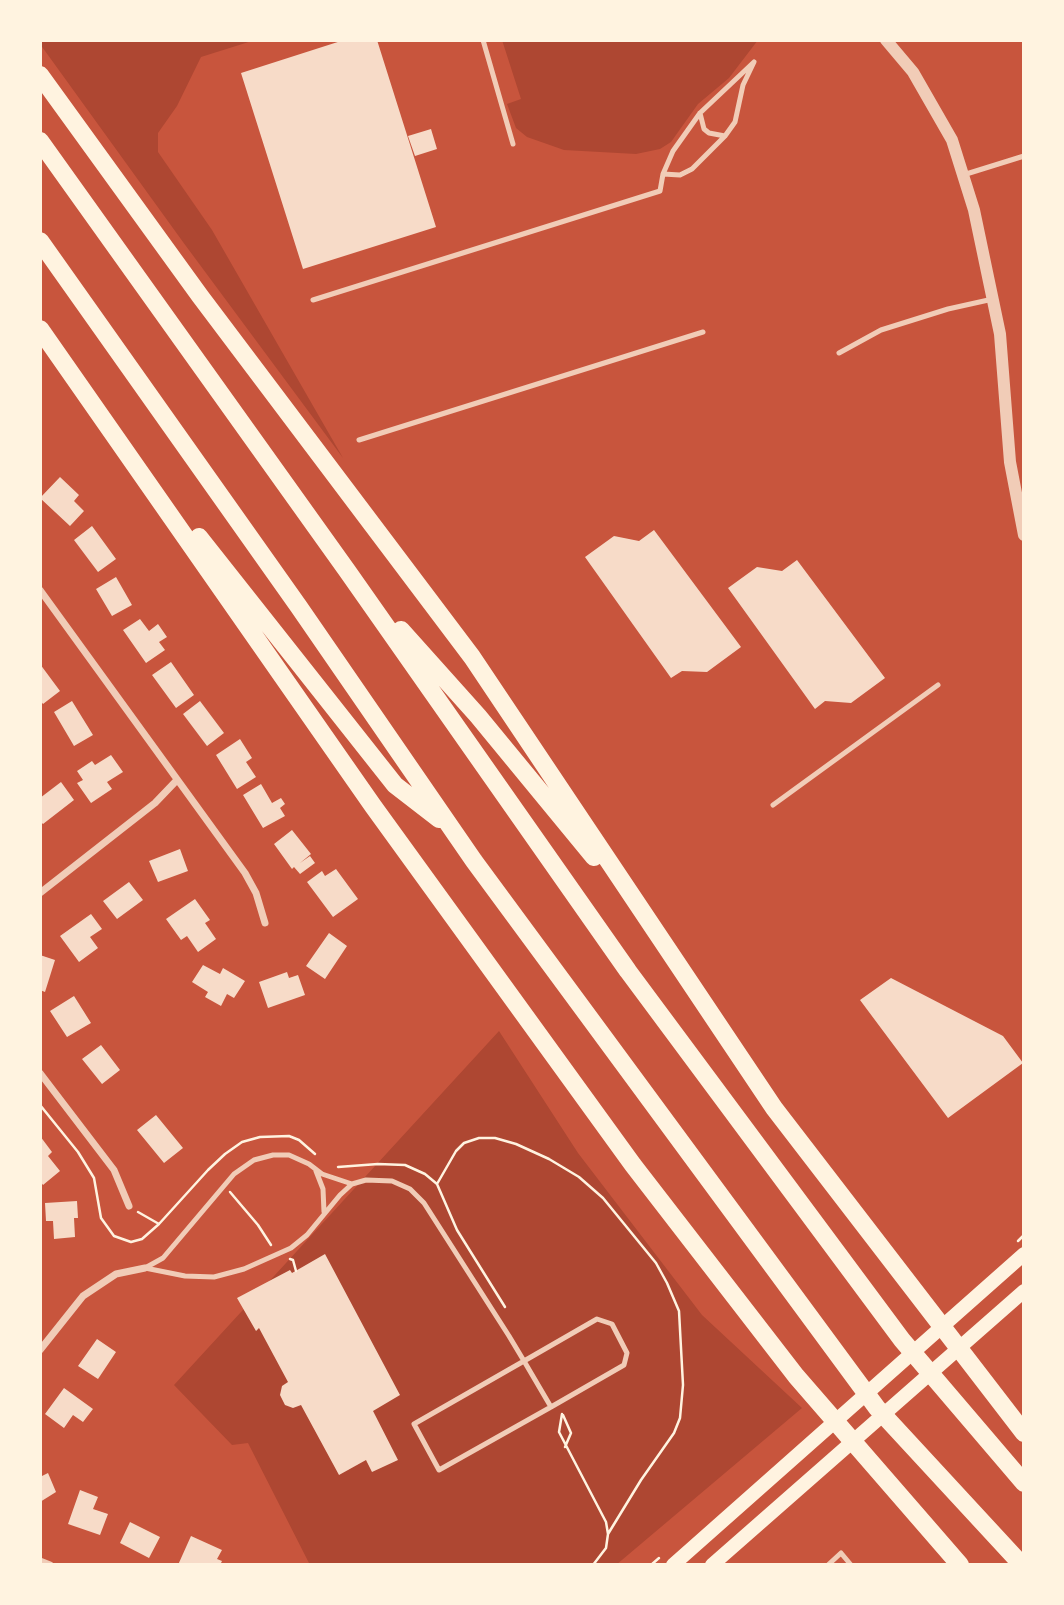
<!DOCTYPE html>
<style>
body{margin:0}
#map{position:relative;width:1064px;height:1605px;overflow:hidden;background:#c8553d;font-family:Signika,sans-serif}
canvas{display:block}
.frame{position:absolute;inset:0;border:42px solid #fff3e0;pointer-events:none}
</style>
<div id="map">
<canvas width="1064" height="1605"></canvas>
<div class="frame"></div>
</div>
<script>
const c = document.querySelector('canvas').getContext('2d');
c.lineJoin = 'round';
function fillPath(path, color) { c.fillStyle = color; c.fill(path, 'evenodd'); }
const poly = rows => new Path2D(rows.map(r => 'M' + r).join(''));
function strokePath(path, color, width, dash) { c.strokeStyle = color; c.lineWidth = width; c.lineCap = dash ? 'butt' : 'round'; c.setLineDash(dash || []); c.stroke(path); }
const green = poly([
 [40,40,255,40,201,57,177,106,158,133,158,152,212,230,343,458,183,242,40,44],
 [502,40,758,40,729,78,698,104,671,142,660,149,636,154,564,150,527,137,516,128,507,104,521,99],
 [499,1031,578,1153,702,1315,802,1408,616,1565,310,1565,248,1443,232,1445,174,1385]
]);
const building = poly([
 [344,40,377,40,436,227,303,269,241,73],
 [431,129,437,149,415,156,408,136],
 [60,477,79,495,74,501,84,511,70,526,40,498],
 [92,526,116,559,98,572,74,540],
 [654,530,741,647,707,672,682,671,671,678,585,557,614,536,639,541],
 [797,560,885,678,851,703,825,701,815,709,728,588,757,567,782,571],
 [116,577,132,605,112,616,96,589],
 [140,619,149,631,158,624,167,637,159,642,165,650,146,663,123,630],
 [171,662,194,695,176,708,152,675],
 [40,664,60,691,43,704,40,700],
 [72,701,93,735,74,746,54,712],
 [200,701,224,733,207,746,183,714],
 [240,739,252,758,246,762,256,777,237,789,216,755],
 [111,755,123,772,107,782,112,789,91,803,77,783,83,780,77,771,92,761,95,765],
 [61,782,74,800,43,824,40,821,40,798],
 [261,784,272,803,281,798,285,804,280,808,285,816,263,828,243,795],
 [292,830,311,854,300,863,310,856,315,863,300,874,294,867,292,869,274,844],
 [180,849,188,871,158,882,149,861],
 [336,869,358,899,333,917,307,882,322,871,325,876],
 [129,882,143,900,117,919,103,901],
 [195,899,210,920,205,923,216,939,198,952,187,936,181,940,166,919],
 [91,914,102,929,90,937,98,948,79,962,60,936],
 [329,933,347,946,325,979,306,966],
 [40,955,55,960,45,992,40,990],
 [203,965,220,974,223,968,245,981,234,998,227,994,221,1006,205,997,208,992,192,982],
 [287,972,289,978,298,975,305,995,268,1008,259,982],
 [891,978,1003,1036,1023,1063,948,1118,860,1000],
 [74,996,91,1023,67,1037,50,1011],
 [101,1045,120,1070,102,1084,82,1059],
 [156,1115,183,1148,164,1163,137,1130],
 [40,1136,52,1152,48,1156,60,1171,43,1185,40,1181],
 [77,1201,78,1218,74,1218,75,1237,54,1239,53,1221,46,1221,45,1203],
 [325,1254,400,1395,373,1411,398,1460,372,1472,366,1460,339,1475,301,1405,293,1408,285,1405,280,1395,282,1386,288,1382,259,1328,256,1331,237,1298,290,1270,292,1273],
 [97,1339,116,1352,98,1379,78,1366],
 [64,1388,93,1409,83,1422,73,1415,64,1428,45,1414],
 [48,1473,56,1492,40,1502,40,1477],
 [80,1490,98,1497,93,1509,108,1514,100,1535,68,1524],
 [130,1522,160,1537,149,1558,120,1543],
 [191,1536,222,1550,217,1559,222,1561,220,1565,178,1565]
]);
const path = poly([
 [40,1105,78,1152,94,1178,101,1218,114,1236,131,1242,142,1239,159,1224],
 [338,1167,378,1164,405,1165,425,1174,437,1184,457,1230,505,1307],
 [437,1184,456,1151,464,1143,479,1138,495,1138,516,1144,549,1159,579,1177,603,1198,656,1263,667,1283,679,1311,683,1385,680,1418,674,1433,641,1480,608,1534],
 [230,1192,258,1225,271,1245],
 [138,1212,159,1224,208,1170,225,1154,242,1142,260,1137,289,1136,299,1140,315,1154],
 [1018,1241,1024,1235],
 [290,1259,293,1260,296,1271],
 [562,1414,559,1432,606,1522,608,1534,606,1548,593,1565],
 [563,1415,571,1433,565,1447],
 [651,1565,659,1558]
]);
const service = poly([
 [483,40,513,144],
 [754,62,743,85,735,122,725,136,692,169,680,175,663,174,673,151,700,113,754,62],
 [700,113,704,129,709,133,725,136],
 [963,175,1024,156],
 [313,300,660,191,663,174],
 [839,353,881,330,948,309,993,299],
 [359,440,703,332],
 [773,805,938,685],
 [316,1171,323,1189,324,1212],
 [145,1268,185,1276,214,1277,244,1269,291,1248,307,1235,340,1195,352,1184,366,1180,392,1181,410,1189,424,1203,509,1336,524,1361,551,1407,439,1470,414,1424,524,1361,531,1357,597,1319,612,1324,627,1353,624,1365,551,1407],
 [145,1268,163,1258,234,1174,254,1160,273,1155,289,1155,309,1164,322,1174,352,1184],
 [828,1565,841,1553,851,1565]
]);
const minor = poly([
 [40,590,245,873,256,893,265,923],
 [40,893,155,803,177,780],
 [40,1073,114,1170,129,1206],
 [40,1350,83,1296,116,1274,145,1268],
 [40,1561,50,1565]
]);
const tertiary = poly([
 [886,40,913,72,952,140,974,210,1000,334,1010,462,1024,535]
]);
const secondary = poly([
 [673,1565,1024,1254],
 [712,1565,1024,1291]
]);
const motorway = poly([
 [40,75,200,296,472,657,774,1108,1024,1433],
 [40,141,348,572,628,971,902,1340,1024,1483],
 [40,241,299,607,474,861,877,1408,1022,1565],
 [40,329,373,806,633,1165,796,1376,960,1565],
 [199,537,395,785,439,819],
 [401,630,478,716,594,857]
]);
fillPath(green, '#ae4732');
fillPath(building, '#f7dbc8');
strokePath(path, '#fff3e0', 2.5);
strokePath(service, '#f1ccb7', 5);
strokePath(minor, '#f1ccb7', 7);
strokePath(tertiary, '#f1ccb7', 12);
strokePath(secondary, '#fff3e0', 14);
strokePath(motorway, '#fff3e0', 18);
</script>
